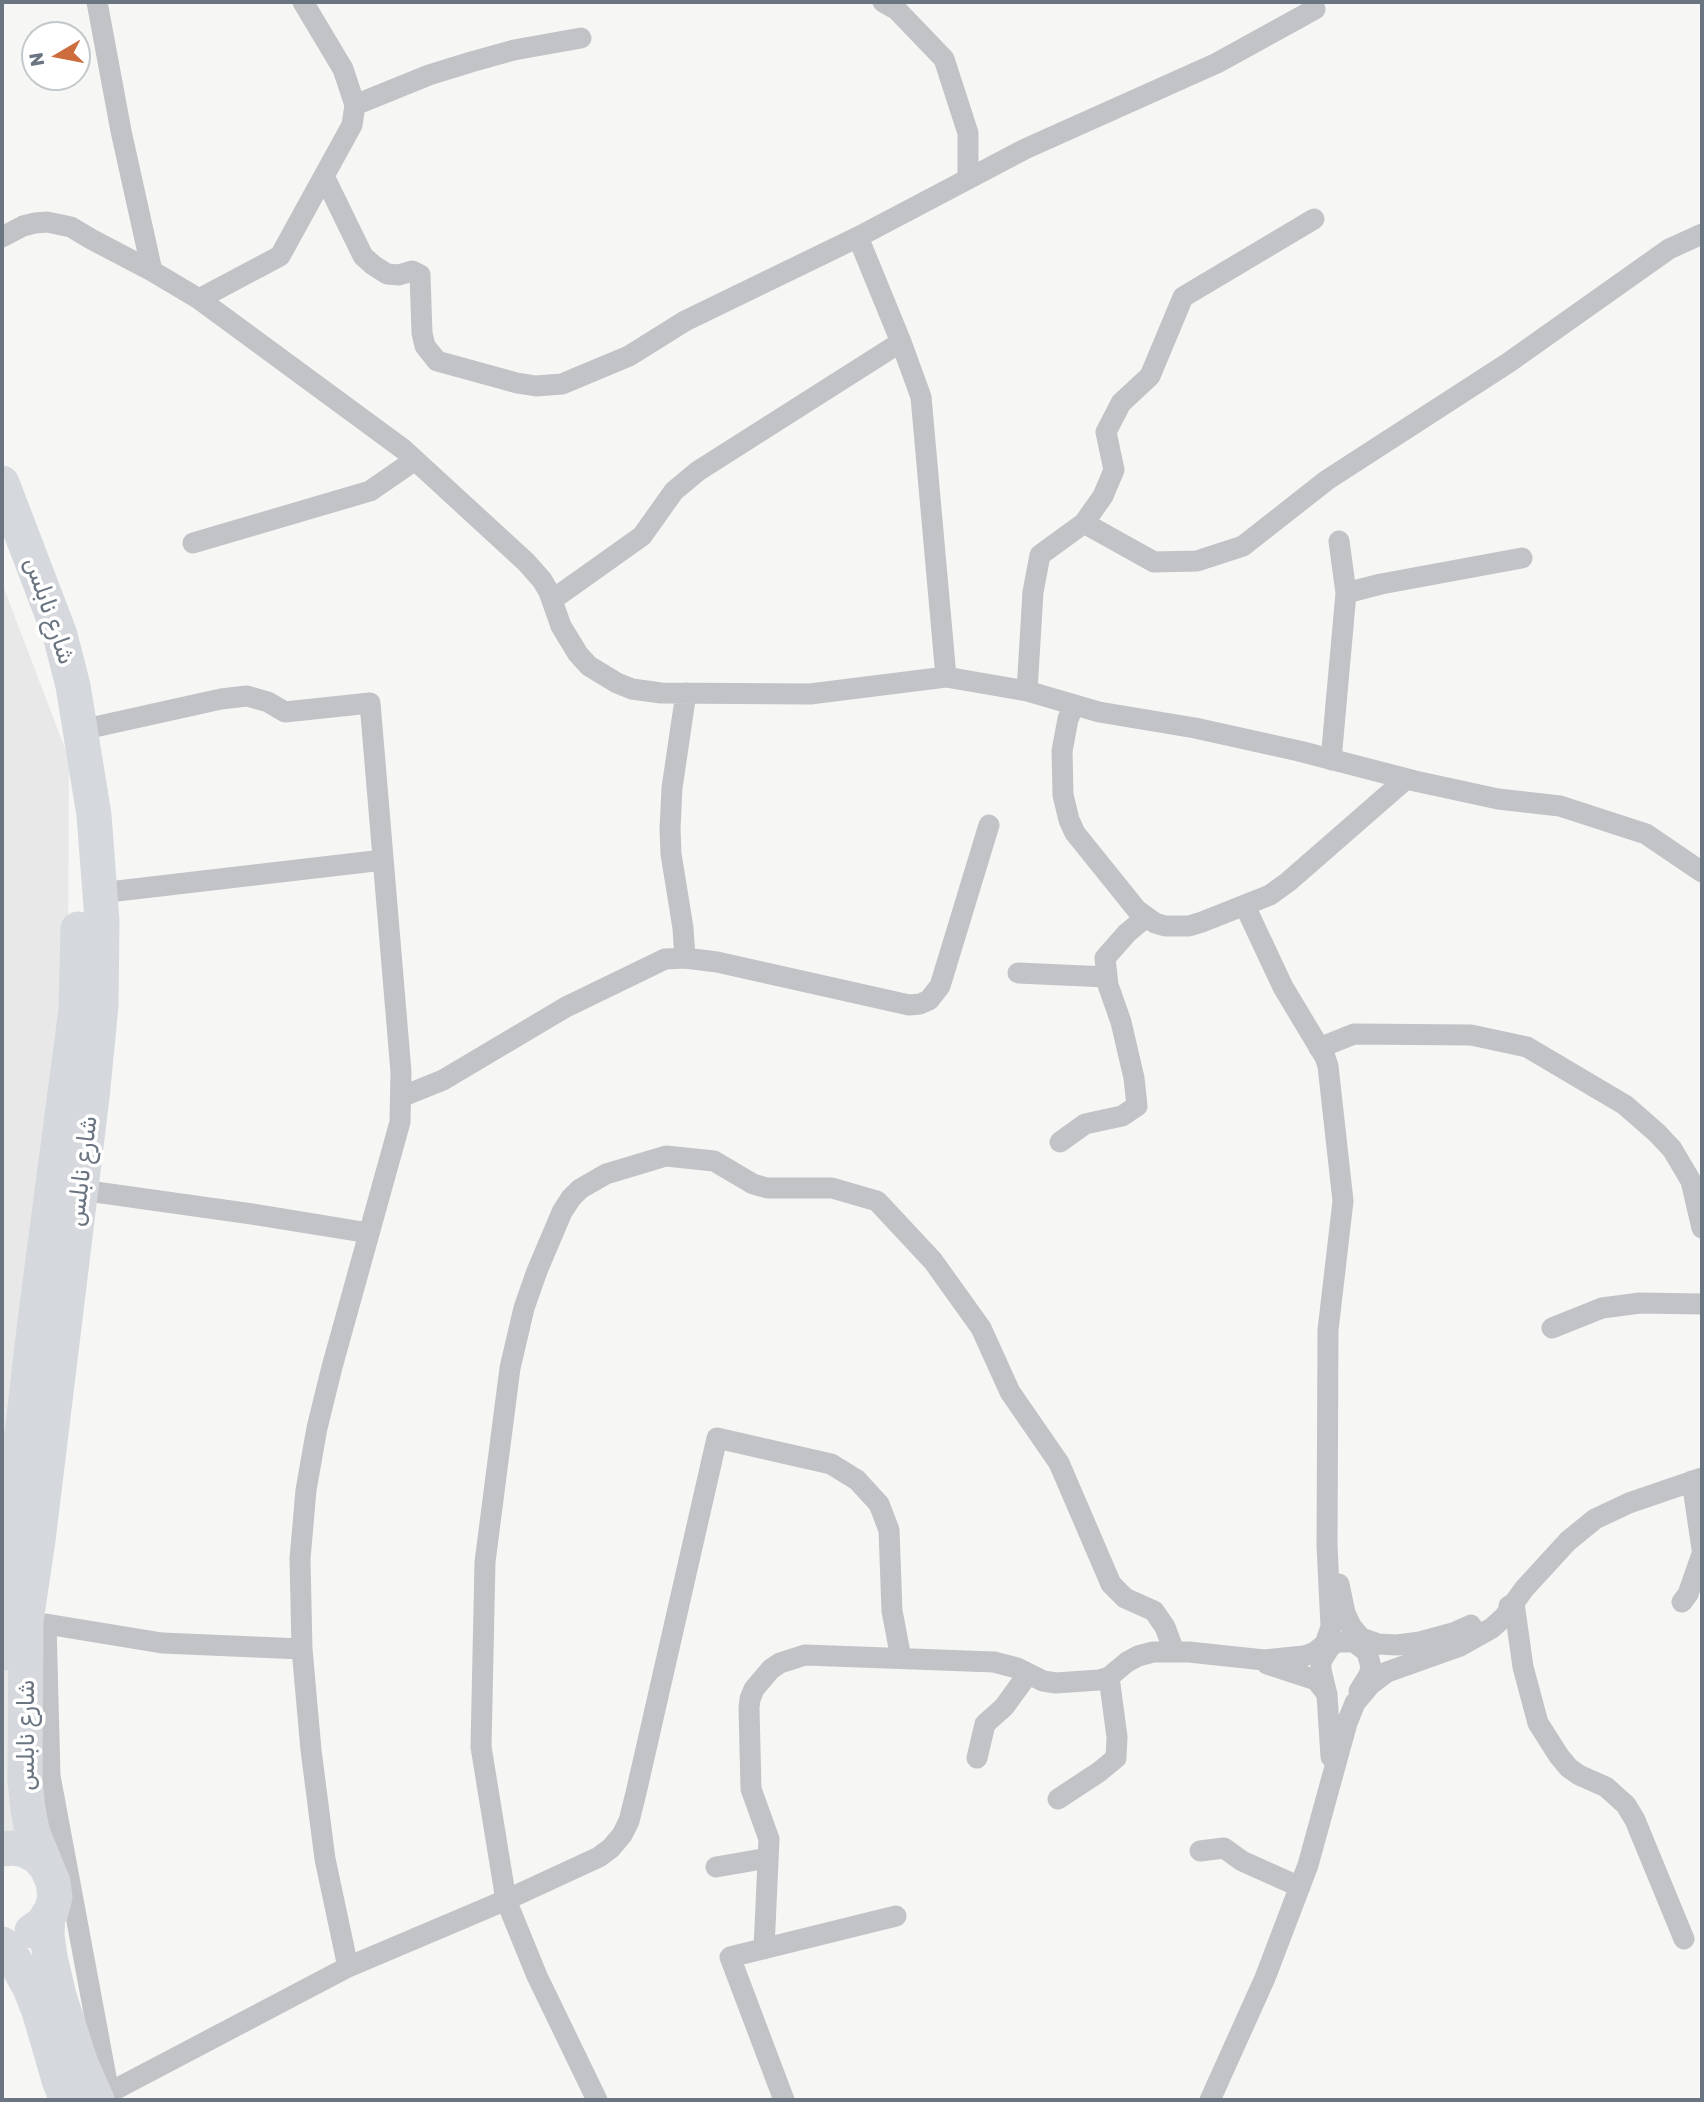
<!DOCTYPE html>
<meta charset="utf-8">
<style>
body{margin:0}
#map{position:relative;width:1704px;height:2102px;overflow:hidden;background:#f6f7f4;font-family:Rubik,sans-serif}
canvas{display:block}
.frame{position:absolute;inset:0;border:4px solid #6a7581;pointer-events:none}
.north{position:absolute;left:21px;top:21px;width:70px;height:70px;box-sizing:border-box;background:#fff;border:2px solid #c3c8cd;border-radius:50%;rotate:260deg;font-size:19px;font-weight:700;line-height:28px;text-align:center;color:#6a7581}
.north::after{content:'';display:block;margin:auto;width:24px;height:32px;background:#cd6d3d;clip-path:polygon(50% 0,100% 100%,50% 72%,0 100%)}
</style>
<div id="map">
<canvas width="1704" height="2102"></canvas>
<div class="frame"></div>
<div class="north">N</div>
</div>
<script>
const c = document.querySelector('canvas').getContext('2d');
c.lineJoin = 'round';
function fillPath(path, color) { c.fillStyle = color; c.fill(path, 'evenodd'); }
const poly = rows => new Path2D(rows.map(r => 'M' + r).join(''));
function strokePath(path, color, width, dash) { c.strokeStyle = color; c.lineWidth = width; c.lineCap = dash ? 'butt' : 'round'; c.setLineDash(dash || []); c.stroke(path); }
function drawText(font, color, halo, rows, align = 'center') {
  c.font = font + ' Rubik,"Noto Sans Arabic",sans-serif'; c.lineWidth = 7; c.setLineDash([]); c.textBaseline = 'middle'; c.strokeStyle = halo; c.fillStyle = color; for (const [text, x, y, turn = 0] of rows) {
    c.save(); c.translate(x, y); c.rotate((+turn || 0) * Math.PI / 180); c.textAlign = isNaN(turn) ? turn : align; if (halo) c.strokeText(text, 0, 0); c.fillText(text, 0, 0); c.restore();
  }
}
const built = poly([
 [2,583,69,759,67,1133,30,1847,2,1850]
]);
const street = poly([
 [97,2,121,131,152,271],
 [883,2,897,10,944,59,968,133,968,179],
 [355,105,429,75,471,62,514,50,581,38],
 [324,176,363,256,373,265,387,274,399,275,412,271,420,275,422,333,425,346,437,361,517,383,536,386,562,384,629,356,685,321,858,237,1025,149,1217,63,1315,9],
 [2,237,23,226,35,223,47,222,71,227,91,239,152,271,199,299,403,449,526,562,542,580,549,592,561,626,578,654,589,666,617,683,632,689,661,693,810,694,946,677,1027,691,1099,712,1195,728,1299,751,1415,781,1498,799,1560,806,1646,834,1702,872],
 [858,237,901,342,921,397,946,677],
 [199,299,280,256,352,125,355,105,343,69,303,2],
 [1084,523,1154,562,1197,561,1243,546,1327,480,1508,363,1669,249,1702,234],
 [193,543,370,491,415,460],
 [1346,593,1381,584,1522,558],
 [552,600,642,536,674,491,698,471,901,342],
 [1027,691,1033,592,1040,555,1084,523,1103,496,1114,470,1106,432,1121,403,1150,376,1183,297,1314,219],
 [1074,705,1068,719,1062,751,1063,795,1069,820,1075,833,1137,910,1155,923,1165,926,1189,926,1202,922,1270,895,1288,882,1406,779],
 [81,730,221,699,247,696,268,702,285,712,370,703,401,1072,400,1122,332,1367,317,1428,306,1490,300,1559,302,1649,311,1750,325,1859,348,1967],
 [1331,760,1346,593,1339,541],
 [100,893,383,860],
 [685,958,683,928,671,854,670,829,672,788,686,693],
 [1018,973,1107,977],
 [1319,1048,1354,1034,1471,1035,1527,1047,1625,1105,1657,1133,1672,1149,1691,1181,1702,1228],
 [401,1097,443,1080,566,1007,665,959,685,958,717,962,909,1005,920,1004,929,1000,940,986,989,825],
 [1060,1142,1085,1124,1122,1116,1137,1106,1134,1078,1121,1022,1108,985,1105,958,1127,933,1145,918],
 [81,1190,252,1214,369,1233],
 [1552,1328,1602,1308,1640,1303,1702,1304],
 [1692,1481,1702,1549],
 [1339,1584,1345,1613,1351,1626,1361,1638,1378,1644,1397,1645,1420,1642,1453,1633,1471,1625],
 [1682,1602,1688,1594,1702,1554],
 [1509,1606,1514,1603,1523,1667,1538,1723,1559,1756,1569,1768,1579,1775,1606,1787,1626,1805,1635,1820,1684,1939],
 [1267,1664,1316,1680,1327,1694],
 [1331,1757,1327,1695,1321,1670,1321,1661,1330,1647,1337,1642,1354,1642,1367,1652,1371,1667,1369,1675,1359,1691],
 [977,1758,985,1724,1004,1707,1028,1674],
 [1058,1799,1099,1772,1116,1758,1117,1737,1109,1677],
 [1200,1851,1224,1848,1242,1861,1300,1887],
 [716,1867,768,1858],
 [764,1949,769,1839,751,1789,749,1708,750,1699,754,1689,771,1669,780,1663,805,1655,994,1662,1017,1668,1043,1681,1056,1683,1099,1680,1109,1677,1127,1662,1138,1656,1153,1652,1189,1652,1264,1660,1304,1656,1315,1652,1325,1644,1331,1627,1327,1545,1328,1330,1343,1201,1328,1066,1325,1057,1283,987,1245,906],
 [109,2093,50,1776,46,1624,162,1643,302,1649],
 [97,2099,348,1967,506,1900,599,1857,611,1848,622,1835,629,1821,636,1793,717,1438,831,1464,857,1480,879,1504,889,1530,892,1611,901,1658],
 [597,2100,537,1976,506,1900,481,1747,485,1562,510,1368,524,1308,537,1271,562,1212,571,1198,580,1189,606,1174,666,1156,714,1161,753,1184,767,1188,832,1188,877,1201,933,1261,981,1328,1010,1392,1059,1463,1111,1584,1125,1598,1154,1611,1165,1627,1174,1651],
 [784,2100,730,1957,896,1916],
 [1210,2100,1265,1978,1308,1865,1347,1723,1355,1703,1371,1684,1387,1672,1460,1646,1492,1628,1504,1617,1524,1589,1568,1541,1595,1519,1629,1503,1702,1478]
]);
const primary = poly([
 [2,483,60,635,73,686,94,815,102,920,101,1006,92,1097,38,1540,26,1621,25,1780,28,1809,32,1831,47,1868],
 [3,1653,3,1611,11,1528,35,1321,76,1010,78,929],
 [2,1849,12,1848,25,1850,38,1857,47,1868,53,1882,55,1897,51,1912,42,1924,32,1931],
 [48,1915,47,1935,50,1957,59,1996,81,2064,97,2100],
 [2,1944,15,1961,30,1988,39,2011,59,2080,67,2100]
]);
const streetNames = [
 ["شارع نابلس",49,611,71],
 ["شارع نابلس",83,1171,-83],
 ["شارع نابلس",27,1735,-90]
];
fillPath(built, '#e7e8e7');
strokePath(street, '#c1c3c7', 21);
strokePath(primary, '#d5d8dc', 35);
drawText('24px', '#6a7581', '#fff', streetNames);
</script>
